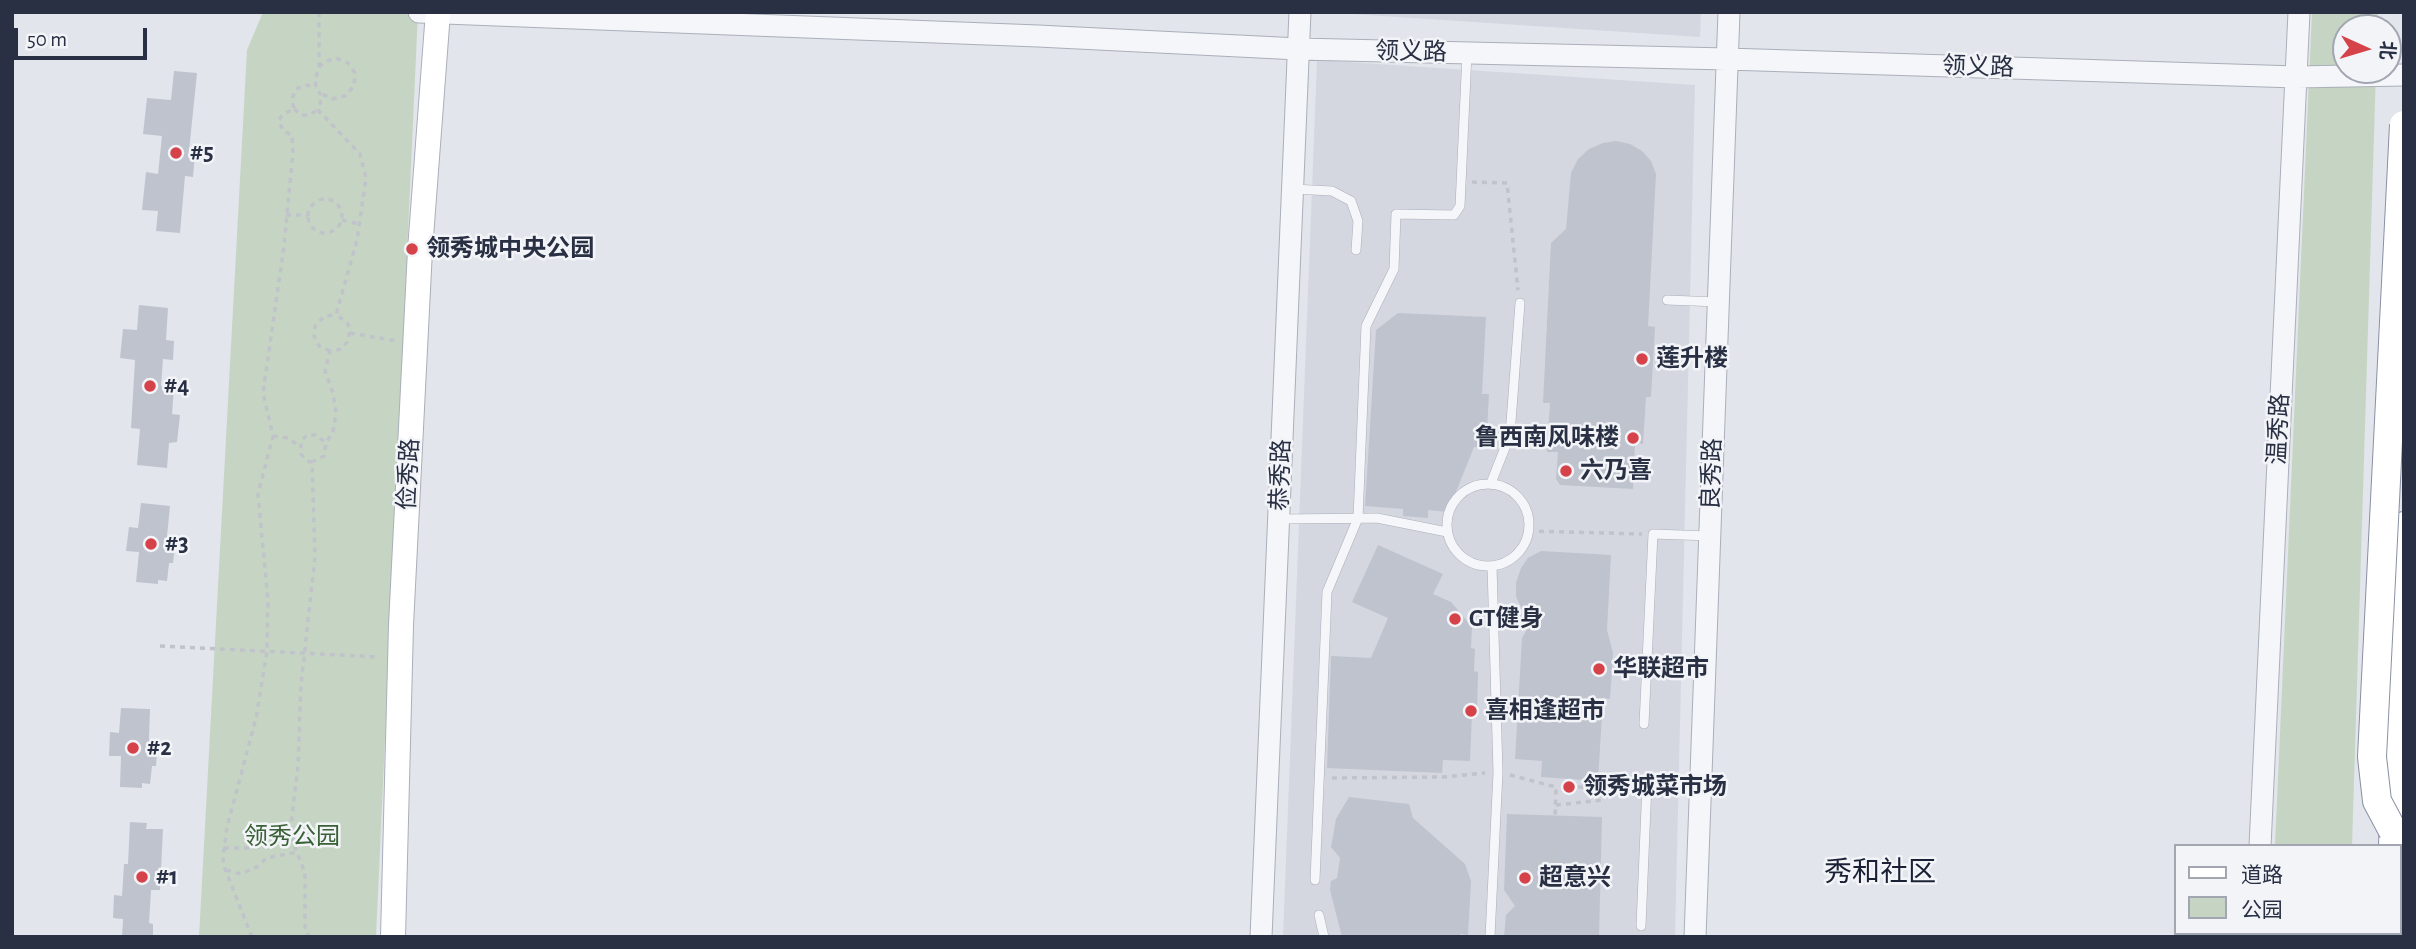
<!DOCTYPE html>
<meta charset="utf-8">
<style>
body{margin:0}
#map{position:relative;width:2416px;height:949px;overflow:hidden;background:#e2e5eb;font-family:"Alegreya Sans","Noto Sans SC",sans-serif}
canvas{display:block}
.frame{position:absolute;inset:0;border:14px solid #293044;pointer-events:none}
.legend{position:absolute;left:2174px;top:844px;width:228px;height:91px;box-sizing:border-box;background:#f2f4f8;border:2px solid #a2a6b0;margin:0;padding:9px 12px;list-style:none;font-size:21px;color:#293044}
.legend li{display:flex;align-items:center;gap:14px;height:35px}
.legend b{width:35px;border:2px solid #a2a6b0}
.north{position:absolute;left:2332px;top:14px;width:70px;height:70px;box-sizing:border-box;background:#f2f4f8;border:2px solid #a2a6b0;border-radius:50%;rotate:94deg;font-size:19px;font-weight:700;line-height:28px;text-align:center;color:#293044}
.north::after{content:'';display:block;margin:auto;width:24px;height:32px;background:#d5424a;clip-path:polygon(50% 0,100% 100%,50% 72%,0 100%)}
.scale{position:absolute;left:14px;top:28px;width:133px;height:32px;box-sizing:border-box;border:4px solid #293044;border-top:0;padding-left:9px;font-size:21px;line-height:24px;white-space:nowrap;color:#293044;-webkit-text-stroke:5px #f2f4f8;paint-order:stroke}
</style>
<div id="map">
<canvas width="2416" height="949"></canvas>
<div class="frame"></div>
<ul class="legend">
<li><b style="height:9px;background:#fff"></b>道路</li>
<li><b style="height:19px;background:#c6d5c3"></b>公园</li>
</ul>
<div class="north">北</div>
<div class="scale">50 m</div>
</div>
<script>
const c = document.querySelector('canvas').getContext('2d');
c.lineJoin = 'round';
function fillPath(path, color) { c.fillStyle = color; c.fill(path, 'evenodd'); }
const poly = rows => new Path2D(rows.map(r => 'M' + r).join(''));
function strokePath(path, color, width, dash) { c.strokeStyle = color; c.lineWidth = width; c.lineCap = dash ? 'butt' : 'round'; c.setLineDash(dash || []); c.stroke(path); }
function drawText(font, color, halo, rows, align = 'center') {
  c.font = font + ' "Alegreya Sans","Noto Sans SC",sans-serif'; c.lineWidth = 5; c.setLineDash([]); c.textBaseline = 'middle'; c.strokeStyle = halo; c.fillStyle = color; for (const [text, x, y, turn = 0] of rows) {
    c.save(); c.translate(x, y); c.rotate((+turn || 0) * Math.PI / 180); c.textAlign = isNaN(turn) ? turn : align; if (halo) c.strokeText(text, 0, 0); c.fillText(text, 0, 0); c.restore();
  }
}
const built = poly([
 [1322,12,1701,12,1700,37],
 [1317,60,1695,85,1675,937,1283,937]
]);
const green = poly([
 [263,12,418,12,376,937,199,937,247,50],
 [2312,12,2378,12,2377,28,2346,28,2346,70,2376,70,2352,846,2275,846]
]);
const building = poly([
 [174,71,197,73,189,151,195,154,193,177,185,176,180,233,156,231,158,211,142,210,146,172,158,174,162,136,143,134,147,98,171,100],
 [1616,141,1630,144,1642,151,1651,161,1656,174,1648,326,1655,327,1651,397,1646,397,1643,444,1635,443,1633,489,1560,485,1556,479,1558,452,1547,452,1550,403,1543,403,1551,243,1566,229,1571,173,1578,159,1589,149,1603,143],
 [139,305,168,308,166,340,174,341,173,360,163,359,161,386,174,387,172,414,180,415,177,442,169,443,167,468,137,465,140,429,131,428,135,360,120,358,123,329,137,330],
 [1398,313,1486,317,1482,394,1489,394,1486,448,1474,447,1448,512,1428,510,1428,518,1403,516,1403,509,1365,506,1376,330],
 [141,503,170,506,167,536,176,537,173,563,169,563,167,581,158,580,158,584,136,582,139,552,126,551,129,527,138,528],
 [1378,545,1443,574,1433,594,1451,602,1472,627,1471,648,1475,649,1474,671,1478,672,1477,716,1472,715,1470,761,1443,760,1442,773,1327,768,1331,656,1371,658,1388,618,1352,602],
 [1541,551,1611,555,1607,630,1613,653,1610,699,1603,698,1598,781,1541,777,1542,761,1515,759,1522,638,1533,619,1522,609,1516,597,1516,583,1521,568,1528,558],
 [121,708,150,709,149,739,158,740,156,766,152,766,150,784,142,783,142,788,120,787,121,756,109,756,110,732,119,733],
 [1349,797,1409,804,1413,818,1465,864,1471,881,1468,935,1460,934,1460,937,1342,937,1330,890,1331,881,1337,878,1340,858,1331,847,1336,819],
 [1507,814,1602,817,1599,937,1504,937,1506,915,1515,906,1504,890],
 [130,822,147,823,146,829,163,829,160,890,151,890,149,923,153,924,153,937,122,937,123,919,113,918,114,895,122,896,124,864,128,864]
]);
const path = poly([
 [319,67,324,62,336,58,348,63,355,73,354,86,345,96,332,99,322,94],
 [294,109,302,115,308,115,318,110],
 [1472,182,1507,183,1518,290],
 '308 216a17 17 0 1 1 34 0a17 17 0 1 1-34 0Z',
 [286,215,308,215],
 [342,220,359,224],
 [350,333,397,341],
 [330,351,319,346,314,336,314,330,316,324,325,316,336,315],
 [273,436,288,438,299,446],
 [312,462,307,461,301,454,301,441,307,435,316,435,326,443],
 [1529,531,1642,534],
 [160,646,380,657],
 [1510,775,1556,787,1551,937],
 [1332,778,1444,777,1485,773],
 [1578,787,1603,788,1635,785],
 [1556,805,1603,800,1603,788],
 [224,848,254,848,269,845,281,838,290,826],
 [226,870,241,874,259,866,266,858,297,852],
 [252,937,223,864,224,848,227,827,256,718,267,651,268,601,258,494,273,436,263,393,284,246,293,151,292,135,283,131,279,120,283,114,294,109,292,99,296,89,306,85,316,87],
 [310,937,305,931,305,873,293,842,291,825,298,765,301,685,315,557,312,462,324,456,326,443,333,432,336,413,333,393,325,371,330,351,342,349,349,339,349,327,347,322,336,315,357,240,366,178,360,154,318,110,322,97,316,87,315,80,319,67,319,12]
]);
const service = poly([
 [1293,189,1332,191,1351,201,1358,221,1356,250],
 [1667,300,1718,302],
 [1491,483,1510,435,1520,303],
 '1447 525a41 41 0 1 1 82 0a41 41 0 1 1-82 0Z',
 [1280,519,1377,518,1447,532],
 [1644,724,1653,534,1710,536],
 [1315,880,1327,592,1358,518,1366,326,1394,269,1396,214,1454,215,1460,206,1467,53],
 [1319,915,1324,937],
 [1641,926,1647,783,1699,785],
 [1490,937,1498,772,1492,566]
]);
const tertiary = poly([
 [419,12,1038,36,1299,49,1727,59,2296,77,2404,75],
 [2260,846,2299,12],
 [1261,937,1300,12],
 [1695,937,1729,12],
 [2255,937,2255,933]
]);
const secondary = poly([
 [393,937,401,625,420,250,438,12]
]);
const trunk = poly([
 [2393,846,2404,526],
 [2390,937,2390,933]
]);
const trunkBridge = poly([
 [2393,831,2377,801,2372,757,2404,125]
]);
const markers = [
 [176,153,7,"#d5424a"],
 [412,249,7,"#d5424a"],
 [1642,359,7,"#d5424a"],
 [150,386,7,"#d5424a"],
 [1633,438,7,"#d5424a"],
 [1566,471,7,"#d5424a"],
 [151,544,7,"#d5424a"],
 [1455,619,7,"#d5424a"],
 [1599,669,7,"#d5424a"],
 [1471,711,7,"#d5424a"],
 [133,748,7,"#d5424a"],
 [1569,787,7,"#d5424a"],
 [142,877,7,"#d5424a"],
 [1525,878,7,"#d5424a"]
];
const streetNames = [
 ["领义路",1411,52,1],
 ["领义路",1978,67,2],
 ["温秀路",2279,429,-87],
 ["俭秀路",409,474,-87],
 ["良秀路",1712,474,-88],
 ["恭秀路",1281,475,-88]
];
const poiNames = [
 ["#5",190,153],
 ["领秀城中央公园",426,249],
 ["莲升楼",1656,359],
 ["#4",164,386],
 ["鲁西南风味楼",1619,438,"right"],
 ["六乃喜",1580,471],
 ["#3",165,544],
 ["GT健身",1469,619],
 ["华联超市",1613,669],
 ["喜相逢超市",1485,711],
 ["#2",147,748],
 ["领秀城菜市场",1583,787],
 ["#1",156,877],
 ["超意兴",1539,878]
];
const parkNames = [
 ["领秀公园",292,837]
];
const quarterNames = [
 ["秀和社区",1880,873]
];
fillPath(built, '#d4d7e0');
fillPath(green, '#c6d5c3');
fillPath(building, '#bfc3ce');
strokePath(service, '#aaafb9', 10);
strokePath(tertiary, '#aaafb9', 23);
strokePath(secondary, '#aaafb9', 26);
strokePath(trunk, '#8990a3', 30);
strokePath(path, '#c0c3ca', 3.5, [5, 5]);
strokePath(service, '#f5f6f9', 9);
strokePath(tertiary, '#f5f6f9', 21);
strokePath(secondary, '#fff', 24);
strokePath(trunk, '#fff', 28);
strokePath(trunkBridge, '#8990a3', 30, []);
strokePath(trunkBridge, '#fff', 28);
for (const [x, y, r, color] of markers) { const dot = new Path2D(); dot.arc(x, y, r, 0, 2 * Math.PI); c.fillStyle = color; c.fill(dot); strokePath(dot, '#f2f4f8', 2.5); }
drawText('24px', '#293044', '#f2f4f8', streetNames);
drawText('bold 24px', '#293044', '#f2f4f8', poiNames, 'left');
drawText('24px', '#3a6036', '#f2f4f8', parkNames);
drawText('28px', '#1b2135', '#f2f4f8', quarterNames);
</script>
